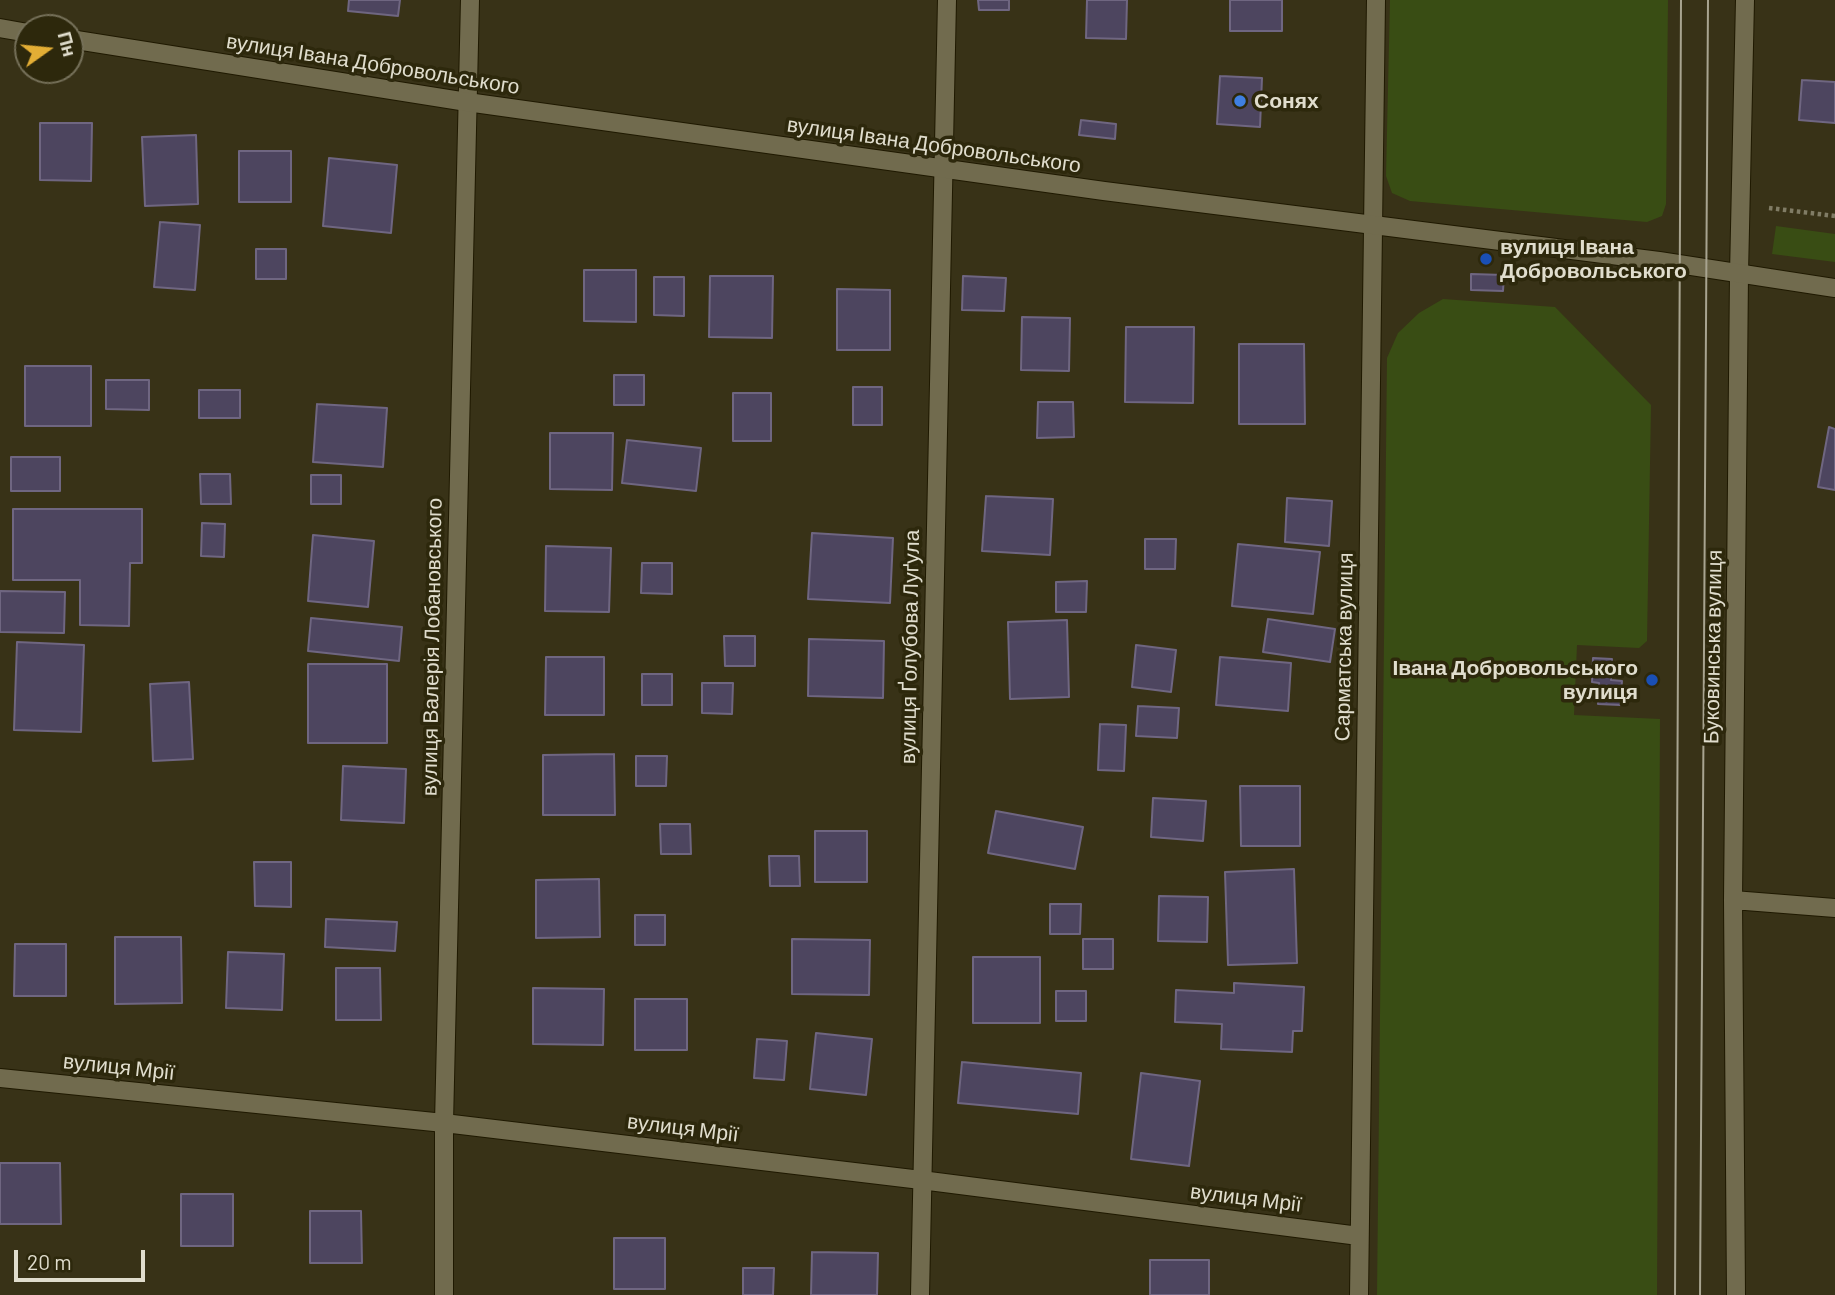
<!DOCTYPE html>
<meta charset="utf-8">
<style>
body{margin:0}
#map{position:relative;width:1835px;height:1295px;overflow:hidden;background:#383217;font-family:Barlow,sans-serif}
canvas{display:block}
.north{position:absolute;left:14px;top:14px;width:70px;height:70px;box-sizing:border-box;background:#2d280c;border:2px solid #757059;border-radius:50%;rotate:75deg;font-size:19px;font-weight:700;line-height:28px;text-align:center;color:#e0ddcd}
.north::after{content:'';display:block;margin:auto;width:24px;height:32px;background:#e3ae35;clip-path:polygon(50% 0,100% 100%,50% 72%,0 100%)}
.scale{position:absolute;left:14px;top:1250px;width:131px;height:32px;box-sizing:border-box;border:4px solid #e0ddcd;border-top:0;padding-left:9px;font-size:21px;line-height:24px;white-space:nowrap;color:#e0ddcd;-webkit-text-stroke:5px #2d280c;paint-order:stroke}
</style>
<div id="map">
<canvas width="1835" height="1295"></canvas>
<div class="north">Пн</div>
<div class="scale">20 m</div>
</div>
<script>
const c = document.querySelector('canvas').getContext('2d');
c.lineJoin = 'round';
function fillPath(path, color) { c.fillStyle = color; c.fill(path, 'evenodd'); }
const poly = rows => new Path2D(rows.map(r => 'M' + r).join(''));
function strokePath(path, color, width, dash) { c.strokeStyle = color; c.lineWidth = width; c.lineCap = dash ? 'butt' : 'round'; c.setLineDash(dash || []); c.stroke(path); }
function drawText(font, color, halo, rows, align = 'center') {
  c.font = font + ' Barlow,sans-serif'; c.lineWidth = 7; c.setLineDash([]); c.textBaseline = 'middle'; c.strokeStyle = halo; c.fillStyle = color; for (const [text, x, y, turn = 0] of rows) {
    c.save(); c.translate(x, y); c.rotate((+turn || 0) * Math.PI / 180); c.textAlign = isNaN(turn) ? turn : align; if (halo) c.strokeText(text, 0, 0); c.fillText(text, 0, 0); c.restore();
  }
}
const green = poly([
 [1390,0,1668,0,1666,204,1662,216,1647,222,1410,201,1392,193,1386,176],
 [1776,226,1835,234,1835,262,1772,254],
 [1443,299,1555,307,1651,405,1647,641,1639,648,1577,645,1574,715,1660,719,1657,1295,1377,1295,1387,358,1398,333,1419,313]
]);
const building = poly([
 [349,0,400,0,398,16,348,11,349,0],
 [978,0,1009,0,1009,10,979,10,978,0],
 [1087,0,1127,0,1126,39,1086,38,1087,0],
 [1230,0,1282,0,1282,31,1230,31,1230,0],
 [1220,76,1262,78,1260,127,1217,124,1220,76],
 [1802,80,1835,82,1835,123,1799,120,1802,80],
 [1081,120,1116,124,1115,139,1079,135,1081,120],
 [40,123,92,123,91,181,40,180,40,123],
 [196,135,198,204,145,206,142,137,196,135],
 [239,151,291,151,291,202,239,202,239,151],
 [329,158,397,165,391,233,323,226,329,158],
 [160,222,200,225,195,290,154,287,160,222],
 [256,249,286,249,286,279,256,279,256,249],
 [584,270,636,270,636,322,584,321,584,270],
 [1471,274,1504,275,1503,291,1471,290,1471,274],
 [710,276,773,276,772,338,709,337,710,276],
 [963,276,1006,278,1004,311,962,310,963,276],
 [654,277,684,277,684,316,654,315,654,277],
 [837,289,890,290,890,350,837,350,837,289],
 [1022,317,1070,318,1069,371,1021,370,1022,317],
 [1126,327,1194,327,1193,403,1125,402,1126,327],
 [1239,344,1304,344,1305,424,1239,424,1239,344],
 [25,366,91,366,91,426,25,426,25,366],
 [614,375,644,375,644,405,614,405,614,375],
 [106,380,149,380,149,410,106,409,106,380],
 [853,387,882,387,882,425,853,425,853,387],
 [199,390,240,390,240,418,199,418,199,390],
 [733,393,771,393,771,441,733,441,733,393],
 [1038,402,1073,402,1074,437,1037,438,1038,402],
 [317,404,387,408,383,467,313,462,317,404],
 [1829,427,1835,429,1835,490,1818,487,1829,427],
 [550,433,613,433,612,490,550,489,550,433],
 [627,440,701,448,696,491,622,483,627,440],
 [11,457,60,457,60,491,11,491,11,457],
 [200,474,230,474,231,504,201,504,200,474],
 [311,475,341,475,341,504,311,504,311,475],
 [986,496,1053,499,1050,555,982,551,986,496],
 [1287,498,1332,501,1329,546,1285,542,1287,498],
 [13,509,142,509,142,563,130,563,129,626,80,625,80,580,13,580,13,509],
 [202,523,225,524,224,557,201,556,202,523],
 [812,533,893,538,890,603,808,599,812,533],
 [313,535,374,541,368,607,308,601,313,535],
 [1145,539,1176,539,1175,569,1145,569,1145,539],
 [1238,544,1320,552,1313,614,1232,606,1238,544],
 [546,546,611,548,609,612,545,611,546,546],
 [642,563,672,563,672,594,641,593,642,563],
 [1087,581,1086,612,1056,612,1056,582,1087,581],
 [0,591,65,592,64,633,0,632,0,591],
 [311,618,402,627,399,661,308,651,311,618],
 [1268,619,1335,629,1330,662,1263,652,1268,619],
 [1067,620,1069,697,1010,699,1008,622,1067,620],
 [724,636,755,636,755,666,725,666,724,636],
 [809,639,884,641,883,698,808,696,809,639],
 [17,642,84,645,81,732,14,730,17,642],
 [1136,645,1176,650,1171,692,1132,687,1136,645],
 [546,657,604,657,604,715,545,715,546,657],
 [1220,657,1291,663,1288,711,1216,705,1220,657],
 [1593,658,1612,659,1611,680,1622,681,1620,705,1598,704,1599,683,1592,682,1593,658],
 [308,664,387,664,387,743,308,743,308,664],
 [642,674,672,674,672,705,642,705,642,674],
 [189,682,193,759,153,761,150,684,189,682],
 [702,683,733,683,732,714,702,713,702,683],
 [1138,706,1179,708,1177,738,1136,736,1138,706],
 [1100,724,1126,725,1124,771,1098,770,1100,724],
 [614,754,615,815,543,815,543,755,614,754],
 [636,756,667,756,666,786,636,786,636,756],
 [343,766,406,769,404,823,341,820,343,766],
 [1240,786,1300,786,1300,846,1241,846,1240,786],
 [1153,798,1206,801,1203,841,1151,837,1153,798],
 [996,811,1083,827,1075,869,988,853,996,811],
 [660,824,690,824,691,854,661,854,660,824],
 [815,831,867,831,867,882,815,882,815,831],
 [769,856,799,856,800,886,770,886,769,856],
 [254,862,291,862,291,907,255,906,254,862],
 [1294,869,1297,963,1228,965,1225,872,1294,869],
 [599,879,600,937,536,938,536,880,599,879],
 [1159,896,1208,897,1207,942,1158,941,1159,896],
 [1050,904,1081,904,1080,934,1050,934,1050,904],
 [635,915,665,915,665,945,635,945,635,915],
 [326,919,397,922,395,951,325,947,326,919],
 [115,937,181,937,182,1003,115,1004,115,937],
 [792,939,870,940,869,995,792,994,792,939],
 [1083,939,1113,939,1113,969,1083,969,1083,939],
 [15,944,66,944,66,996,14,996,15,944],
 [228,952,284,954,282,1010,226,1008,228,952],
 [973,957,1040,957,1040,1023,973,1023,973,957],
 [336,968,380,968,381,1020,336,1020,336,968],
 [1234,983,1304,987,1302,1031,1293,1031,1292,1052,1221,1049,1222,1024,1175,1022,1176,990,1234,993,1234,983],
 [533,988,604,989,603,1045,533,1044,533,988],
 [1056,991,1086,991,1086,1021,1056,1021,1056,991],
 [635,999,687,999,687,1050,635,1050,635,999],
 [816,1033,872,1039,866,1095,810,1089,816,1033],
 [757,1039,787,1041,784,1080,754,1078,757,1039],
 [962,1062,1081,1073,1078,1114,958,1103,962,1062],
 [1141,1073,1200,1081,1189,1166,1131,1159,1141,1073],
 [0,1163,60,1163,61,1224,0,1224,0,1163],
 [181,1194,233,1194,233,1246,181,1246,181,1194],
 [310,1211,361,1211,362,1263,310,1263,310,1211],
 [614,1238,665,1238,665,1289,614,1289,614,1238],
 [812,1252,878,1253,877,1295,811,1295,812,1252],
 [1150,1260,1209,1260,1209,1295,1150,1295,1150,1260],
 [743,1268,774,1268,773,1295,743,1295,743,1268]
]);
const path = poly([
 [1769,208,1835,216]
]);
const minor = poly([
 [1733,900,1835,908],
 [0,1078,444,1123,921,1180,1359,1236],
 [444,1295,444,1123,470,0],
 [920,1295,947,0],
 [1359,1295,1376,0],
 [1736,1295,1733,900,1739,274,1745,0]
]);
const tertiary = poly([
 [0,28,28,33],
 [70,39,467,102,1104,191,1659,261,1835,288]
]);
const tram = poly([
 [1675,1295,1681,0],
 [1700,1295,1708,0]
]);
const markers = [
 [1240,101,7,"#3f7fe0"],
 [1486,259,7,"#1a4fb4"],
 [1652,680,7,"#1a4fb4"]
];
const streetNames = [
 ["вулиця Івана Добровольського",373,64,9],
 ["вулиця Івана Добровольського",934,145,8],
 ["вулиця Валерія Лобановського",432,647,-89],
 ["вулиця Ґолубова Луґула",910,647,-89],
 ["Сарматська вулиця",1344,647,-89],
 ["Буковинська вулиця",1713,647,-89],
 ["вулиця Мрії",119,1067,6],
 ["вулиця Мрії",683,1128,7],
 ["вулиця Мрії",1246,1198,7]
];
const poiNames = [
 ["Сонях",1254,101],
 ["вулиця Івана",1500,247],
 ["Добровольського",1500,271],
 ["Івана Добровольського",1638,668,"right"],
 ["вулиця",1638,692,"right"]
];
fillPath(green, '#394d14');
fillPath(building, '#4d455f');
strokePath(building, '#6f6681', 2);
strokePath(minor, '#1f1901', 20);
strokePath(tertiary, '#1f1901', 20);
strokePath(path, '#807c65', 4.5, [3.5, 3.5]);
strokePath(minor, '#716b4e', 18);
strokePath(tertiary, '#716b4e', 18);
strokePath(tram, '#a8a490', 2);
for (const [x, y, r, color] of markers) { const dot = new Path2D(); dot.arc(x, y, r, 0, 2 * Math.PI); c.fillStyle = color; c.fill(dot); strokePath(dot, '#2d280c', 2.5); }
drawText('21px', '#e0ddcd', '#2d280c', streetNames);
drawText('bold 21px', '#e0ddcd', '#2d280c', poiNames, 'left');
</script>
